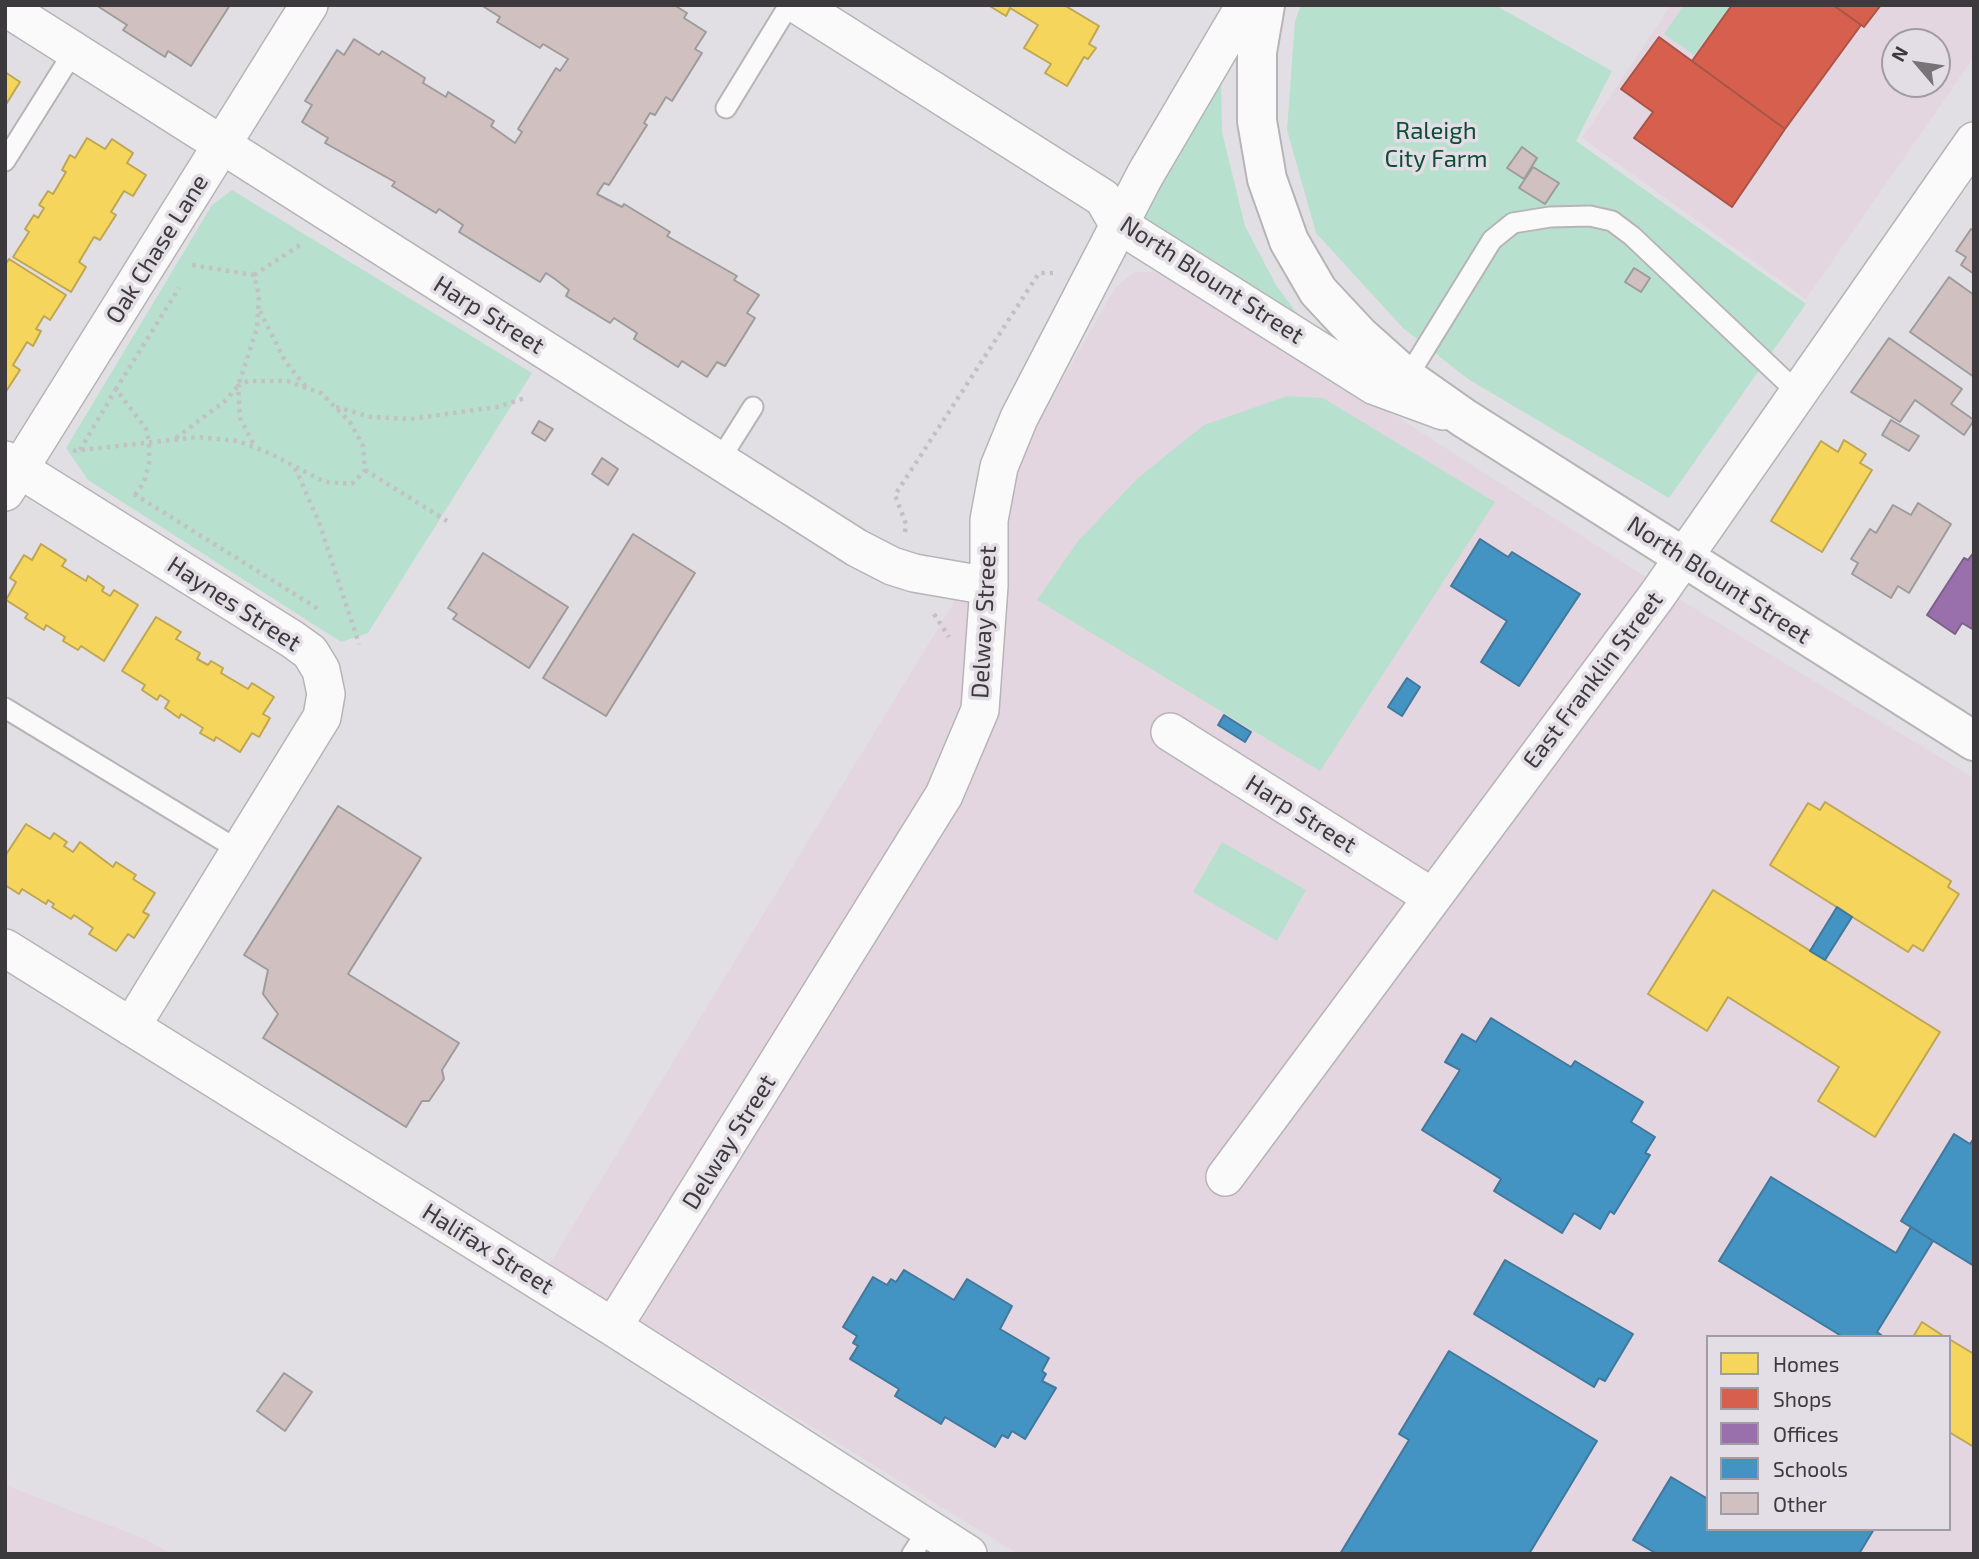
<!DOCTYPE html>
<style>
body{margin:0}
#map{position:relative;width:1979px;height:1559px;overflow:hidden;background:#e2dfe4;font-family:"Exo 2",sans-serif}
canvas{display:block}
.frame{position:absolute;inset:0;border:7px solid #3c3a3d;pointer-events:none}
.legend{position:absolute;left:1706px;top:1335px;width:245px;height:196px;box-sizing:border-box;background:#e3dee5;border:2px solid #a09ca2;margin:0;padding:9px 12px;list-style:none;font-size:21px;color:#3c3a3d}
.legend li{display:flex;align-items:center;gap:14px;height:35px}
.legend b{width:35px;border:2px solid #a09ca2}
.north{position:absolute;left:1881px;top:28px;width:70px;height:70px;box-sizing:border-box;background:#e3dee5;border:2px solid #a09ca2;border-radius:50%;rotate:299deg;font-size:19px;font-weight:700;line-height:28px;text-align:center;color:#3c3a3d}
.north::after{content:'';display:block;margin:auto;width:24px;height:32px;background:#767477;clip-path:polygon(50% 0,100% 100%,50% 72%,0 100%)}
</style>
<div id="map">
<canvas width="1979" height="1559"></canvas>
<div class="frame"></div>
<ul class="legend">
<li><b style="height:19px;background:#f6d55c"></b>Homes</li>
<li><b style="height:19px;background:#d6604d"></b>Shops</li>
<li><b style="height:19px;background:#9970ab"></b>Offices</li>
<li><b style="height:19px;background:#4393c3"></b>Schools</li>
<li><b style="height:19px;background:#d0c1c0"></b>Other</li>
</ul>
<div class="north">N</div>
</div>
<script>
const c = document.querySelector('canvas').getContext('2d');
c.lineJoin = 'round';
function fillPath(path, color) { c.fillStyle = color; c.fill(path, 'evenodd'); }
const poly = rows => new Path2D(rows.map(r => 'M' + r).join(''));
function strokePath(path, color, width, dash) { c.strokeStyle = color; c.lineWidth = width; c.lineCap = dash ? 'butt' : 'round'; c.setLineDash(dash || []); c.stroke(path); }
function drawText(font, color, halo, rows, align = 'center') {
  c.font = font + ' "Exo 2",sans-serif'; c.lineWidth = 7; c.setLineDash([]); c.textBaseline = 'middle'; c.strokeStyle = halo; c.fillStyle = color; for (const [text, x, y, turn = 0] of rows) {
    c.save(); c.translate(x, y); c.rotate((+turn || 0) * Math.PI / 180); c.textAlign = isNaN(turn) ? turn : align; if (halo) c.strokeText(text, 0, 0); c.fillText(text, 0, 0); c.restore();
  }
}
const commercial = poly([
 [1671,5,1974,5,1974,57,1806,299,1582,138],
 [1895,42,1937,42,1937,84,1895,84],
 [1134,272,1173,272,1689,605,1974,778,1974,1554,1018,1554,549,1265,1006,517,1023,449,1115,288],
 [1708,1337,1949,1337,1949,1529,1708,1529],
 [5,1485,145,1539,172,1554,5,1554]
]);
const green = poly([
 [1301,5,1495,5,1612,71,1576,141,1806,304,1669,498,1468,379,1403,328,1316,233,1287,130,1295,21],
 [1684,5,1731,5,1694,55,1664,34],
 [1221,71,1222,132,1245,226,1276,285,1310,331,1152,234,1142,216],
 [232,190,532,373,368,633,341,642,88,480,66,448,212,205],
 [1287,396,1323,398,1495,502,1320,771,1037,600,1078,541,1138,478,1204,425],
 [1222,842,1306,890,1277,941,1193,892]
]);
const homes = poly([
 [988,5,1064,5,1099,26,1089,44,1096,48,1088,59,1084,57,1067,86,1045,73,1051,64,1024,48,1038,25,1010,8,1006,16,988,5],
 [5,72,20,82,5,106,5,72],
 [87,138,105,149,112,139,133,153,127,163,146,175,133,196,124,191,111,212,116,215,100,240,94,237,79,262,86,267,71,292,13,257,29,232,25,229,34,215,38,218,44,208,39,205,48,191,53,194,66,172,62,170,70,155,75,158,87,138],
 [9,259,66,295,50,320,44,316,36,329,41,331,33,346,27,342,13,365,20,370,5,393,5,265,9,259],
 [1844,440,1866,454,1860,463,1872,470,1822,552,1771,521,1821,441,1838,452,1844,440],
 [41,544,66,560,62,566,86,581,88,576,104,587,102,591,110,596,114,590,138,605,104,661,81,646,78,650,63,641,65,637,46,625,44,630,25,618,28,614,6,600,16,582,10,578,24,555,32,560,41,544],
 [156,617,181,632,176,639,200,653,197,659,208,665,211,661,223,668,221,673,248,689,252,683,274,697,263,714,270,718,259,737,252,733,240,752,216,737,214,741,200,733,203,728,181,714,179,718,165,708,169,701,160,695,157,700,142,690,145,685,122,671,156,617],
 [1825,802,1951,881,1948,887,1959,894,1923,951,1913,945,1908,952,1770,865,1808,803,1820,810,1825,802],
 [26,824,50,839,54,833,67,842,64,846,73,852,80,842,113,867,116,862,136,875,133,879,155,893,143,912,149,915,134,938,128,934,116,951,89,934,93,928,74,915,71,919,52,907,54,904,48,900,46,904,22,889,19,894,5,885,5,856,26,824],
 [1713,890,1940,1032,1875,1137,1818,1101,1839,1067,1728,997,1707,1031,1648,994,1713,890],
 [1922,1322,1945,1337,1913,1337,1922,1322],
 [1949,1339,1974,1354,1974,1447,1949,1432,1949,1339]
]);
const shops = poly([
 [1732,5,1833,5,1861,25,1785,129,1692,61,1732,5],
 [1833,5,1881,5,1864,27,1833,5],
 [1659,37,1785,129,1732,207,1634,138,1653,112,1621,89,1659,37]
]);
const offices = poly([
 [1974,552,1974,630,1962,623,1955,634,1927,615,1964,558,1968,560,1974,552]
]);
const schools = poly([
 [1480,539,1508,557,1512,552,1580,594,1519,686,1481,662,1507,621,1451,586,1480,539],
 [1407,678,1420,687,1402,716,1388,707,1407,678],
 [1224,715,1251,732,1245,742,1218,725,1224,715],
 [1837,907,1852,917,1825,960,1810,951,1837,907],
 [1491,1018,1571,1067,1575,1061,1643,1102,1631,1122,1655,1137,1645,1153,1650,1155,1614,1214,1610,1211,1600,1229,1574,1213,1562,1233,1494,1191,1501,1179,1422,1130,1460,1070,1445,1062,1462,1034,1476,1042,1491,1018],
 [1954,1134,1970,1144,1974,1138,1974,1266,1901,1221,1954,1134],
 [1771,1177,1896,1253,1911,1227,1933,1241,1877,1332,1884,1337,1843,1337,1719,1261,1771,1177],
 [1505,1260,1633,1334,1605,1381,1599,1378,1594,1387,1474,1314,1505,1260],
 [904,1270,954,1300,967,1279,1012,1306,1000,1329,1049,1358,1042,1371,1046,1374,1042,1381,1056,1388,1025,1439,1012,1431,1008,1438,1002,1435,995,1447,945,1417,941,1424,895,1396,899,1389,850,1359,858,1346,853,1343,857,1336,843,1327,873,1277,887,1285,891,1279,896,1282,904,1270],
 [1449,1351,1597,1441,1529,1554,1340,1554,1409,1440,1399,1434,1449,1351],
 [1671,1477,1708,1499,1708,1529,1874,1529,1859,1554,1657,1554,1633,1540,1671,1477]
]);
const building = poly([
 [100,5,230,5,191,66,168,51,165,57,123,30,127,25,99,7,100,5],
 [481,5,674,5,687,13,684,18,706,32,695,49,702,53,672,101,666,97,655,115,650,113,644,123,647,125,609,185,604,183,597,194,622,207,624,204,670,232,667,236,737,276,734,280,759,295,747,313,755,318,725,366,717,362,707,377,682,361,678,367,634,339,637,333,614,318,610,323,566,296,569,290,555,279,546,273,540,282,459,232,463,225,439,209,436,213,392,186,395,182,325,143,328,138,302,122,312,105,305,101,337,50,344,55,354,39,379,55,382,51,425,78,423,83,446,97,448,92,494,121,491,126,515,143,522,132,518,129,556,68,560,71,568,59,543,44,540,48,497,22,500,17,481,5],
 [1522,147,1537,158,1524,179,1507,168,1522,147],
 [1533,167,1559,183,1545,204,1519,188,1533,167],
 [1971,229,1974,231,1974,274,1961,265,1966,257,1956,251,1971,229],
 [1634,268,1650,278,1641,292,1625,282,1634,268],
 [1949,277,1974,295,1974,377,1910,332,1949,277],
 [1889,338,1962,389,1951,404,1974,420,1964,435,1915,400,1900,422,1851,392,1889,338],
 [1891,420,1919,436,1909,451,1882,435,1891,420],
 [539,421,553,429,545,441,532,433,539,421],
 [602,458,618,469,608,485,592,474,602,458],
 [1918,503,1951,524,1909,593,1898,586,1891,598,1852,574,1858,563,1851,559,1870,529,1876,533,1893,505,1911,515,1918,503],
 [633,534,695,573,606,716,543,678,633,534],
 [483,553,568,607,529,668,453,619,457,614,448,608,483,553],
 [338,806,421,858,348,974,459,1043,442,1070,444,1079,429,1101,422,1101,406,1127,263,1038,278,1014,263,994,268,970,244,955,338,806],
 [284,1373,312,1392,285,1431,257,1411,284,1373]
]);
const path = poly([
 [254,275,300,245],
 [260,311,285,361,306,387],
 [336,407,371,417,410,419,497,407,525,398],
 [176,438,225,401,238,386,257,328,259,295,254,275,192,265],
 [80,450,116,389],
 [73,451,198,437,238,441,269,453,325,482,352,484,365,470,363,446,350,422,321,393,287,381,248,381,238,386,240,418,255,447],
 [295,468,319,522,359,644],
 [365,470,447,521],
 [134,494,320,610],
 [135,495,144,482,149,464,149,442,146,429,116,389,179,288],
 [905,532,906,524,895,495,1039,273,1053,273],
 [934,614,949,637]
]);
const lane = poly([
 [726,108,789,5],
 [5,161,74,51],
 [1405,381,1492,240,1513,223,1550,217,1590,216,1612,221,1632,236,1797,392],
 [719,461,753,407],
 [5,708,240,851],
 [912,1554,929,1528]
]);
const street = poly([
 [798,5,1103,198,1118,224,1375,386,1443,411],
 [5,7,857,548,892,566,914,573,989,586],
 [5,460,292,639,310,652,321,670,326,694,322,717,131,1027],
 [5,492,309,5],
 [1170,732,1432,897],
 [5,948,613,1327,968,1554],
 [1225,1177,1656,597,1974,141],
 [613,1327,944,795,980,710,989,586,989,520,999,467,1019,418,1145,175,1245,5]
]);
const secondary = poly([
 [1265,5,1257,52,1257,121,1267,179,1289,241,1318,291,1360,336,1407,378,1464,418,1974,741]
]);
const parkNames = [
 ["Raleigh",1436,131],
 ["City Farm",1436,159]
];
const streetNames = [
 ["Oak Chase Lane",157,249,-58],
 ["North Blount Street",1212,280,33],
 ["Harp Street",489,315,32],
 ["North Blount Street",1719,580,33],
 ["Haynes Street",234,604,33],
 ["Delway Street",984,622,-87],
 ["East Franklin Street",1593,680,-53],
 ["Harp Street",1301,814,32],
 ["Delway Street",729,1142,-58],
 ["Halifax Street",488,1249,32]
];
fillPath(commercial, '#e4d6e0');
fillPath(green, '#b8e0cf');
fillPath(homes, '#f6d55c');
strokePath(homes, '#bea653', 2);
fillPath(shops, '#d6604d');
strokePath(shops, '#a85548', 2);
fillPath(offices, '#9970ab');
strokePath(offices, '#7d608a', 2);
fillPath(schools, '#4393c3');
strokePath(schools, '#41789b', 2);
fillPath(building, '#d0c1c0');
strokePath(building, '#9e9b9c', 2);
strokePath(lane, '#b7b4b7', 23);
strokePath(street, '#b7b4b7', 40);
strokePath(secondary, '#b7b4b7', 42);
strokePath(path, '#c2c1c3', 4.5, [3.5, 5]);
strokePath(lane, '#fbfafb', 19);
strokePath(street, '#fbfafb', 37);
strokePath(secondary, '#fbfafb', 38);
drawText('24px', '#0d4d37', '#e3dee5', parkNames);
drawText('24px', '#3c3a3d', '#e3dee5', streetNames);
</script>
